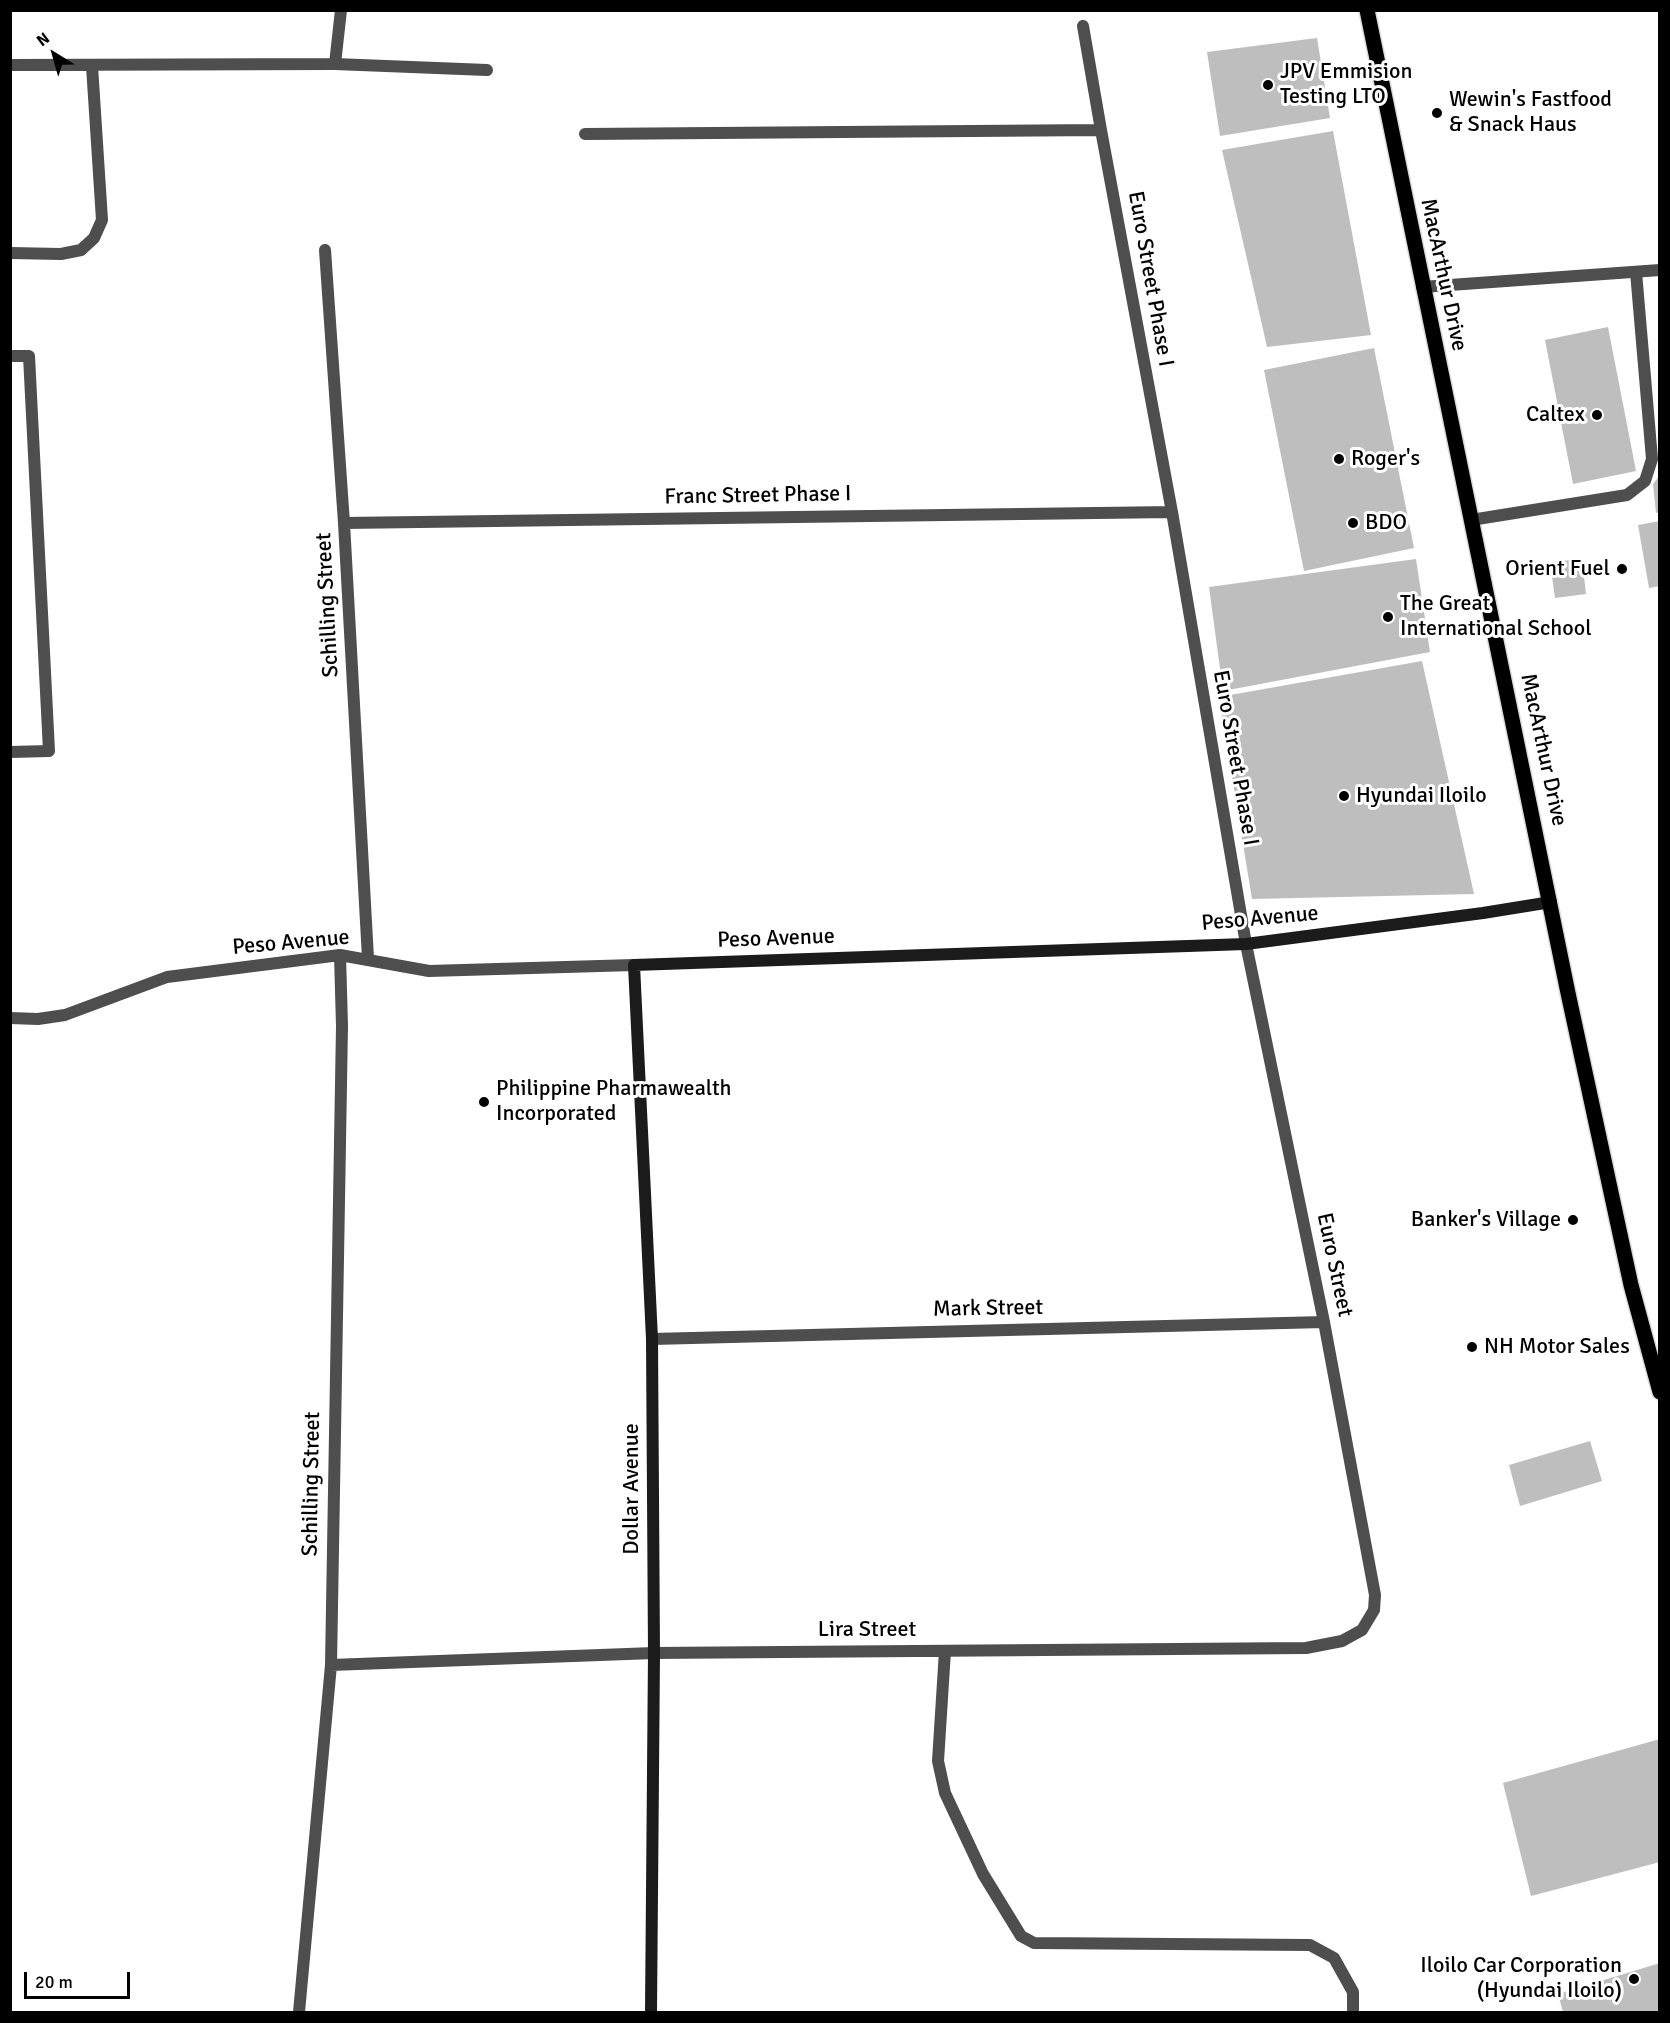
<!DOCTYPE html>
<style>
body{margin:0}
#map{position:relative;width:1670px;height:2023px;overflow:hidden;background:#fff;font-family:Signika,sans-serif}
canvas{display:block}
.frame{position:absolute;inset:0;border:12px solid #000;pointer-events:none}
.north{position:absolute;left:24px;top:24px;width:60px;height:60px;-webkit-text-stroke:4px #fff;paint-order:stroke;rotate:323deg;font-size:16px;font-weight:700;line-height:24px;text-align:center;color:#000}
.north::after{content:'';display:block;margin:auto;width:21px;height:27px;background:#000;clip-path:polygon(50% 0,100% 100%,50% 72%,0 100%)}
.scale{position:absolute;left:24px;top:1972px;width:106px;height:27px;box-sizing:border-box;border:3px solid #000;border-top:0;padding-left:8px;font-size:18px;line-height:21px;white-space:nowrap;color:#000;-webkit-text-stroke:4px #fff;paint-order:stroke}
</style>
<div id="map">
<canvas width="1670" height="2023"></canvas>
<div class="frame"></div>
<div class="north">N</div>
<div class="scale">20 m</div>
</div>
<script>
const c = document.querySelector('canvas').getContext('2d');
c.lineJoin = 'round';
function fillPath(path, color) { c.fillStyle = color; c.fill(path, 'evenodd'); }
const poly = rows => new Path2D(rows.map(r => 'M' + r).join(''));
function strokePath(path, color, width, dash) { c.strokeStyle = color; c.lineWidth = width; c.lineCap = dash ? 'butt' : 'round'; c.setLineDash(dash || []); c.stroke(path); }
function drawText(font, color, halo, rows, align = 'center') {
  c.font = font + ' Signika,sans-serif'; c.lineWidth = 6; c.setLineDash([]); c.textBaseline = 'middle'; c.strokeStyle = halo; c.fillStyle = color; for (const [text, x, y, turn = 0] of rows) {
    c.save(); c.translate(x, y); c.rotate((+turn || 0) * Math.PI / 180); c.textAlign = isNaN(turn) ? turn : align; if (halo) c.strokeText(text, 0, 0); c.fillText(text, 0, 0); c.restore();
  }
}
const building = poly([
 [1317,38,1330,118,1220,136,1207,52],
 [1333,131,1371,335,1267,347,1222,150],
 [1608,327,1636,471,1573,484,1545,340],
 [1374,348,1414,548,1304,571,1264,370],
 [1660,475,1660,512,1656,513,1653,484],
 [1660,521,1660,586,1649,588,1638,525],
 [1416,559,1430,652,1223,691,1209,587],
 [1582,559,1586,594,1555,598,1550,562],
 [1422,661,1474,894,1252,899,1219,697],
 [1590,1441,1602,1481,1520,1506,1509,1465],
 [1660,1739,1660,1862,1531,1896,1503,1783],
 [1660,1963,1660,2012,1563,2012,1558,1994]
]);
const lane = poly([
 [335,64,487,70],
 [1471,520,1627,495,1645,481,1652,459,1636,272]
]);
const street = poly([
 [1083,26,1101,130],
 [10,65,335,64,341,10],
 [325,250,344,523,368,958],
 [10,253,61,254,81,250,94,238,102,220,92,66],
 [1422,287,1660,270],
 [10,356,29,356,49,751,10,752],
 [344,523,1172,512],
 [10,1018,38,1019,65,1015,167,977,340,955,429,971,634,965],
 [652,1339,1324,1322],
 [945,1651,938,1761,945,1793,983,1874,1021,1936,1034,1943,1310,1945,1334,1958,1353,1992,1353,2012],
 [331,1665,654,1653,1306,1648,1342,1641,1362,1630,1374,1610,1375,1595,1324,1322,1246,944,1172,512,1101,130,585,134],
 [299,2012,331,1665,342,1026,340,955]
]);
const secondary = poly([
 [651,2012,654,1653,652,1339,634,965,1246,944,1483,913,1551,902]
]);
const primary = poly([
 [1367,10,1568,993,1631,1285,1660,1392]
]);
const markers = [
 [1268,85,6,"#000"],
 [1437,113,6,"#000"],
 [1597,415,6,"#000"],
 [1339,459,6,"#000"],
 [1353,523,6,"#000"],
 [1622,569,6,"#000"],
 [1388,617,6,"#000"],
 [1344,796,6,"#000"],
 [484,1102,6,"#000"],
 [1573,1220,6,"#000"],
 [1472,1347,6,"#000"],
 [1634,1979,6,"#000"]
];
const poiNames = [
 ["JPV Emmision",1280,72],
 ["Testing LTO",1280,97],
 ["Wewin's Fastfood",1449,100],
 ["& Snack Haus",1449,125],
 ["Caltex",1585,415,"right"],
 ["Roger's",1351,459],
 ["BDO",1365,523],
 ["Orient Fuel",1610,569,"right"],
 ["The Great",1400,604],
 ["International School",1400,629],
 ["Hyundai Iloilo",1356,796],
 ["Philippine Pharmawealth",496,1089],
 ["Incorporated",496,1114],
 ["Banker's Village",1561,1220,"right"],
 ["NH Motor Sales",1484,1347],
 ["Iloilo Car Corporation",1622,1966,"right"],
 ["(Hyundai Iloilo)",1622,1991,"right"]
];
const streetNames = [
 ["MacArthur Drive",1443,275,78],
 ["Euro Street Phase I",1150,279,80],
 ["Franc Street Phase I",758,496,-1],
 ["Schilling Street",328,605,-93],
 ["MacArthur Drive",1543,750,78],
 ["Euro Street Phase I",1235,758,80],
 ["Peso Avenue",1260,919,-5],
 ["Peso Avenue",776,939,-2],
 ["Peso Avenue",291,943,-5],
 ["Euro Street",1334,1265,78],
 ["Mark Street",988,1309,-1],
 ["Schilling Street",312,1484,-89],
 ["Dollar Avenue",632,1489,-90],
 ["Lira Street",867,1630]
];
fillPath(building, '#bebebe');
strokePath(primary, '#dbdbdb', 18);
strokePath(lane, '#4e4e4e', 12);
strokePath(street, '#4e4e4e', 12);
strokePath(secondary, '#1b1b1b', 12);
strokePath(primary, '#000', 15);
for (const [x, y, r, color] of markers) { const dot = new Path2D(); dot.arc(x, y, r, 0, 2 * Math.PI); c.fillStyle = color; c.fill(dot); strokePath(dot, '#fff', 2); }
drawText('22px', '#000', '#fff', poiNames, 'left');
drawText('22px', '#000', '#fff', streetNames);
</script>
